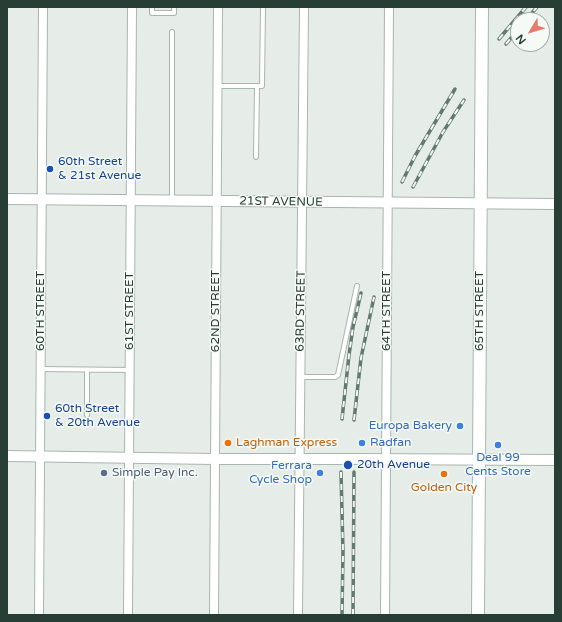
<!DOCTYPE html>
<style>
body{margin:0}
#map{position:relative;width:562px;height:622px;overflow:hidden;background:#e6ede9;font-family:"Varela Round",sans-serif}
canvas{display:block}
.frame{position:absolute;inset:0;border:8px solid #263e35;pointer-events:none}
.north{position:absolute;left:510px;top:12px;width:40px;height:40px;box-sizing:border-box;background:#f6faf7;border:1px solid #a3afa9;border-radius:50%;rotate:232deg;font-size:11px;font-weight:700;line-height:16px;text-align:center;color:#263e35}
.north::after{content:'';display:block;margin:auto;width:14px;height:18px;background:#e67b6b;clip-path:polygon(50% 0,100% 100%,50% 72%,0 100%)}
</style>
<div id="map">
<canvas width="562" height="622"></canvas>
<div class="frame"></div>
<div class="north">N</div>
</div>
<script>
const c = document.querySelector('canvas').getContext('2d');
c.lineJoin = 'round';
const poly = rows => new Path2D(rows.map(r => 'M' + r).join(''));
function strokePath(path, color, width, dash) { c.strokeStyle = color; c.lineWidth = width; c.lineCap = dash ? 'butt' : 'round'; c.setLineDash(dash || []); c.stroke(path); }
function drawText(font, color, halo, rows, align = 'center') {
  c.font = font + ' "Varela Round",sans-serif'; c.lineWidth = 3; c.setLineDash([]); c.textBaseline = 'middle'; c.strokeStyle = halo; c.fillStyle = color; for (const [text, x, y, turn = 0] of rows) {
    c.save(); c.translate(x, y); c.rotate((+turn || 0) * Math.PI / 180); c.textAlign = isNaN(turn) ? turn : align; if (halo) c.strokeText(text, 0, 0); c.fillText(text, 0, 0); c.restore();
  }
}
const service = poly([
 [152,7,152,13,174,13,174,7],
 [218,86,262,86,263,7],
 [256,157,257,86],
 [172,200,172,32],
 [41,369,130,370],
 [301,377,335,377,338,375,357,286],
 [87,415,87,370]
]);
const minor = poly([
 [39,615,43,7],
 [128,615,132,7],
 [214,615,218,7],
 [298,615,304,7],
 [385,615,389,7]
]);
const tertiary = poly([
 [7,199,555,204],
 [7,456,215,459,339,459],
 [357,459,555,460]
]);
const secondary = poly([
 [478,615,482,7]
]);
const rail = poly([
 [526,20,537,7],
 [499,39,526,7],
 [506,44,518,30],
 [402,182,415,156,455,89],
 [413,187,443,132,464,100],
 [342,419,349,355,353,327,361,293],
 [354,420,361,358,374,297],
 [341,472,343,552,342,615],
 [353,615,354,472]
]);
const tertiaryBridge = poly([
 [339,459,357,459]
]);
const markers = [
 [50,169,4,"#1a4fb4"],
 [47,416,4,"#1a4fb4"],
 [460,426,4,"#3f7fe0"],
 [228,443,4,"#e8710a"],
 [362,443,4,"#3f7fe0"],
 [498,445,4,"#3f7fe0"],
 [348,465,5,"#1a4fb4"],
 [104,473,4,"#5c6f8a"],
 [320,473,4,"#3f7fe0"],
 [444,474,4,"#e8710a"]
];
const transitNames = [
 ["60th Street",58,162],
 ["& 21st Avenue",58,176],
 ["60th Street",55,409],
 ["& 20th Avenue",55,423],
 ["20th Avenue",357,465]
];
const streetNames = [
 ["21ST AVENUE",281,202,1],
 ["60TH STREET",41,311,-90],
 ["61ST STREET",130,311,-90],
 ["62ND STREET",216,311,-90],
 ["63RD STREET",301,311,-89],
 ["64TH STREET",387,311,-90],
 ["65TH STREET",480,311,-90]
];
const shopNames = [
 ["Europa Bakery",452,426],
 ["Radfan",370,443,"left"],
 ["Deal 99",498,458,"center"],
 ["Cents Store",498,472,"center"],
 ["Ferrara",312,466],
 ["Cycle Shop",312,480]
];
const foodNames = [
 ["Laghman Express",236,443],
 ["Golden City",444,488,"center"]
];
const serviceNames = [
 ["Simple Pay Inc.",112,473]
];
strokePath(service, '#a9b5af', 6);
strokePath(minor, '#a9b5af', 10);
strokePath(tertiary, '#a9b5af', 12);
strokePath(secondary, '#a5b8af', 14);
strokePath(service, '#fff', 4);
strokePath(minor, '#fff', 8);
strokePath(tertiary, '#fff', 10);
strokePath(secondary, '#fff', 12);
strokePath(rail, '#617970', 3.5);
strokePath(rail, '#f6faf7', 2, [6]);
strokePath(tertiaryBridge, '#a9b5af', 12, []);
strokePath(tertiaryBridge, '#fff', 10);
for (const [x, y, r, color] of markers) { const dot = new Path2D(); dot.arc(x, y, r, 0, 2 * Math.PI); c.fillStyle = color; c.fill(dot); strokePath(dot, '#f6faf7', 1.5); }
drawText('12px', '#164399', '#f6faf7', transitNames, 'left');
drawText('12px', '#263e35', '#f6faf7', streetNames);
drawText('12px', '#366cbe', '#f6faf7', shopNames, 'right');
drawText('12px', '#c56008', '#f6faf7', foodNames, 'left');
drawText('12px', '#4e5e75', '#f6faf7', serviceNames, 'left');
</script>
